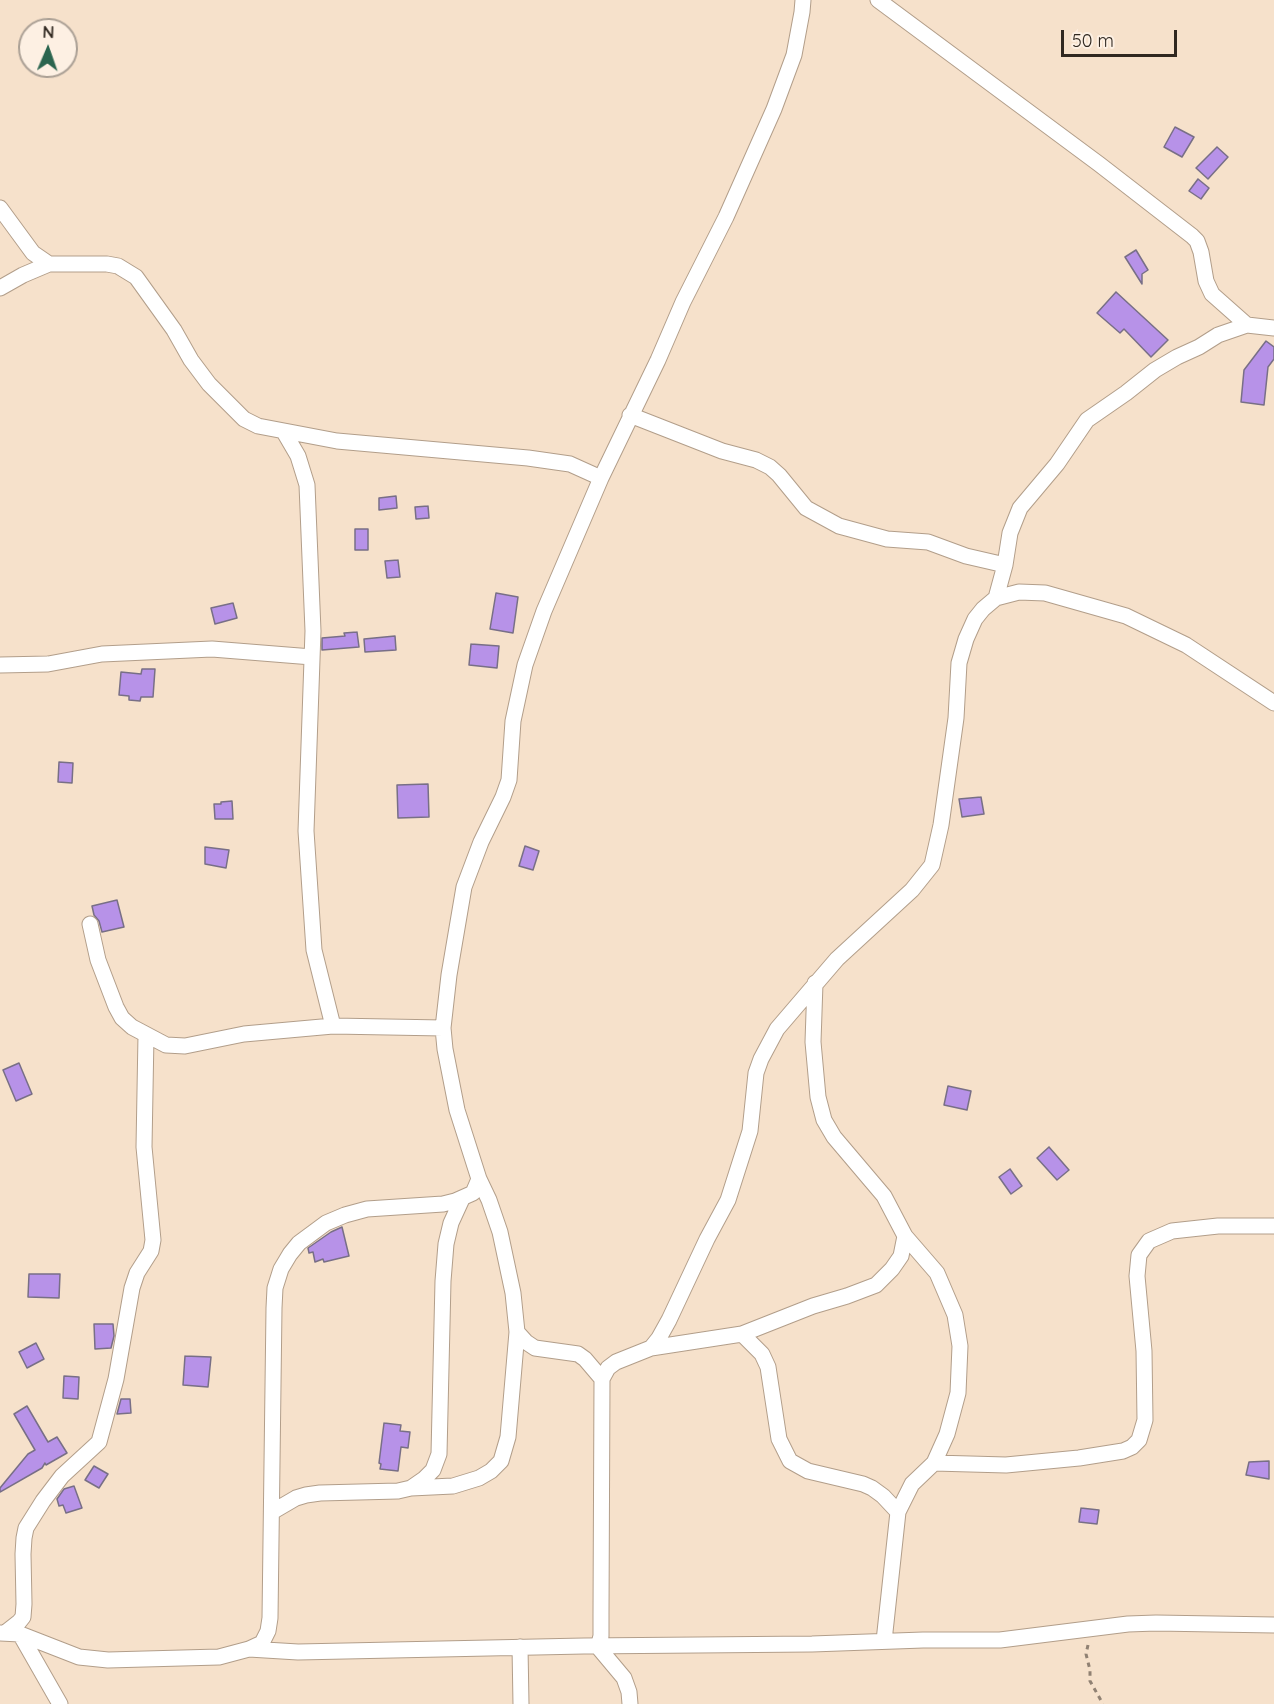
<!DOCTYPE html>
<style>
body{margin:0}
#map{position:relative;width:1274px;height:1704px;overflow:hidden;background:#f6e1cb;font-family:Quicksand,sans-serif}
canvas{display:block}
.north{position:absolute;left:18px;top:18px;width:60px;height:60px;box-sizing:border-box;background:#fdf0e3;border:2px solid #aba095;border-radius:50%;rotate:2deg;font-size:16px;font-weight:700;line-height:24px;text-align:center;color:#302820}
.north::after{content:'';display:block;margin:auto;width:21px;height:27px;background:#2b654f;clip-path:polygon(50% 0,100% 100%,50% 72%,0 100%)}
.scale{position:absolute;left:1061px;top:30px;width:116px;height:27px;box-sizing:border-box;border:3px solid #302820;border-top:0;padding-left:8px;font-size:18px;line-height:21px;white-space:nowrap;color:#302820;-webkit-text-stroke:4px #fdf0e3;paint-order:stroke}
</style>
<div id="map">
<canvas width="1274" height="1704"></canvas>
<div class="north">N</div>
<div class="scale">50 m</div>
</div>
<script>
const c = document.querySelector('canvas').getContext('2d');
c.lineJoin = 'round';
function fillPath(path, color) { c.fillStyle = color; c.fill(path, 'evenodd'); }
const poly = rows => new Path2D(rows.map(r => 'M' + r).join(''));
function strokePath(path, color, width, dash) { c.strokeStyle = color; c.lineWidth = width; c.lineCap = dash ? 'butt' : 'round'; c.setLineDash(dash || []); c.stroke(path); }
const building = poly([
 [1175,127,1194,137,1182,157,1164,147,1175,127],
 [1217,147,1228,157,1208,179,1196,168,1217,147],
 [1198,179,1209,188,1201,199,1189,191,1198,179],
 [1136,250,1148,270,1142,274,1142,284,1125,257,1136,250],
 [1116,292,1168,340,1151,357,1124,329,1120,333,1097,313,1116,292],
 [1266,341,1274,347,1274,359,1268,367,1264,405,1241,402,1244,370,1266,341],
 [396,496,397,508,379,510,379,498,396,496],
 [428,506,429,518,416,519,415,507,428,506],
 [355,529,368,529,368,550,355,550,355,529],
 [398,560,400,577,387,578,385,561,398,560],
 [496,593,518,597,513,633,490,629,496,593],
 [233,603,237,618,215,624,211,608,233,603],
 [357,632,359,647,322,650,322,638,345,636,344,633,357,632],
 [395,636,396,650,365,652,364,639,395,636],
 [471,644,499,646,497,668,469,665,471,644],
 [142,669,155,669,153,697,141,697,140,701,129,700,129,696,119,695,121,672,141,674,142,669],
 [59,762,73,763,72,783,58,782,59,762],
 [428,784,429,817,398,818,397,785,428,784],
 [981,797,984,814,962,817,959,799,981,797],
 [232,801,233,819,215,819,214,804,221,804,221,802,232,801],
 [525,846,539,851,533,870,519,866,525,846],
 [205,847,229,850,226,868,205,864,205,847],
 [117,900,124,927,102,932,99,921,94,915,92,906,117,900],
 [19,1063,32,1094,16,1101,3,1070,19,1063],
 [948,1086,971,1091,967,1110,944,1105,948,1086],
 [1049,1147,1069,1170,1057,1180,1037,1158,1049,1147],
 [1010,1169,1022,1186,1011,1194,999,1177,1010,1169],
 [342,1227,349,1256,324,1262,323,1259,315,1262,313,1252,309,1253,308,1248,331,1232,342,1227],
 [29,1274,60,1274,59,1298,28,1297,29,1274],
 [94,1324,113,1324,114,1336,111,1348,95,1349,94,1324],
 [36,1343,44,1359,27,1368,19,1352,36,1343],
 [185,1356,211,1357,208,1387,183,1385,185,1356],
 [64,1376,79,1377,78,1399,63,1398,64,1376],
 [121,1399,130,1399,131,1413,117,1414,121,1399],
 [27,1406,48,1442,57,1437,67,1453,46,1465,45,1463,42,1468,0,1492,0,1488,28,1454,35,1450,14,1414,27,1406],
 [384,1423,401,1425,400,1431,410,1432,408,1448,401,1447,398,1471,380,1469,381,1464,379,1463,384,1423],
 [1269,1461,1269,1479,1246,1475,1249,1462,1269,1461],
 [94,1466,108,1474,99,1488,85,1480,94,1466],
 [74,1486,82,1508,66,1513,63,1505,59,1506,57,1499,64,1489,74,1486],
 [1081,1508,1099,1510,1097,1524,1079,1522,1081,1508]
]);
const path = poly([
 [1088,1645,1086,1654,1090,1670,1090,1681,1103,1704]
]);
const minor = poly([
 [878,0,1099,164,1192,236,1197,241,1201,252,1206,281,1212,294,1247,325,1274,328],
 [0,208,33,253,49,264,107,264,118,266,136,277,174,330,191,360,209,384,244,419,258,426,337,441,528,458,570,464,601,478],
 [0,288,23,275,49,264],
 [630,415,722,451,756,460,770,467,779,475,806,508,839,526,887,539,928,542,966,556,1005,565],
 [284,432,298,456,307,485,313,631,306,831,314,950,333,1026],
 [996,598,1005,565,1010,533,1020,508,1057,464,1087,420,1126,393,1155,370,1177,357,1199,347,1218,335,1247,325],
 [0,665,48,664,102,654,212,649,312,657],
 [90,924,98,960,116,1007,122,1018,132,1027,166,1045,185,1046,244,1034,333,1026,443,1028],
 [815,983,813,1042,818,1097,824,1120,834,1137,884,1196,905,1236,937,1273,955,1315,960,1346,958,1393,947,1434,934,1463,912,1484,898,1512,884,1641],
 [517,1332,526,1342,535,1348,578,1354,585,1359,602,1379],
 [742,1334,762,1354,768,1367,779,1439,790,1461,808,1471,863,1484,872,1488,883,1496,898,1512],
 [651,1348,742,1334,813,1306,847,1296,876,1285,892,1269,901,1256,905,1236],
 [934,1463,1006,1465,1079,1458,1123,1451,1132,1447,1139,1440,1145,1420,1144,1351,1137,1276,1139,1255,1149,1241,1172,1231,1218,1226,1274,1226],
 [411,1488,453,1486,479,1478,491,1471,501,1461,508,1437,517,1332,513,1293,500,1232,489,1200,479,1179,457,1110,445,1049,443,1028,449,975,464,887,481,842,503,797,509,780,513,721,525,665,544,611,601,478,658,360,683,302,726,217,774,109,794,55,802,12,803,0],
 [272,1512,296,1498,306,1495,320,1493,398,1491,411,1488,424,1479,433,1470,439,1454,443,1281,446,1244,451,1223,462,1199],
 [0,1633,20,1634,79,1657,108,1660,219,1657,249,1649,262,1643,268,1631,270,1618,274,1308,275,1288,281,1269,290,1254,299,1243,326,1223,345,1215,367,1209,443,1204,455,1201,473,1193,479,1179],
 [5,1633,19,1622,23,1617,24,1604,23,1554,24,1538,26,1528,43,1501,62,1476,99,1442,116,1379,132,1288,137,1273,151,1251,153,1240,144,1147,146,1035],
 [20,1634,60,1704],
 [520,1647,521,1704],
 [598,1647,601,1636,601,1614,602,1379,608,1368,616,1362,651,1348,659,1338,669,1320,707,1239,728,1200,750,1131,756,1073,761,1059,777,1029,837,959,912,890,932,865,941,825,956,718,959,663,966,639,975,619,983,609,996,598,1019,592,1045,593,1126,616,1186,645,1274,703],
 [598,1647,624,1678,629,1692,630,1704],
 [249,1649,298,1652,584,1646,812,1644,923,1640,1000,1640,1128,1624,1156,1623,1274,1625]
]);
fillPath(building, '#b792e8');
strokePath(building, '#786f86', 1.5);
strokePath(minor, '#b29e8a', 17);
strokePath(path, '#908173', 3, [4.5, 4.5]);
strokePath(minor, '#fff', 15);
</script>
